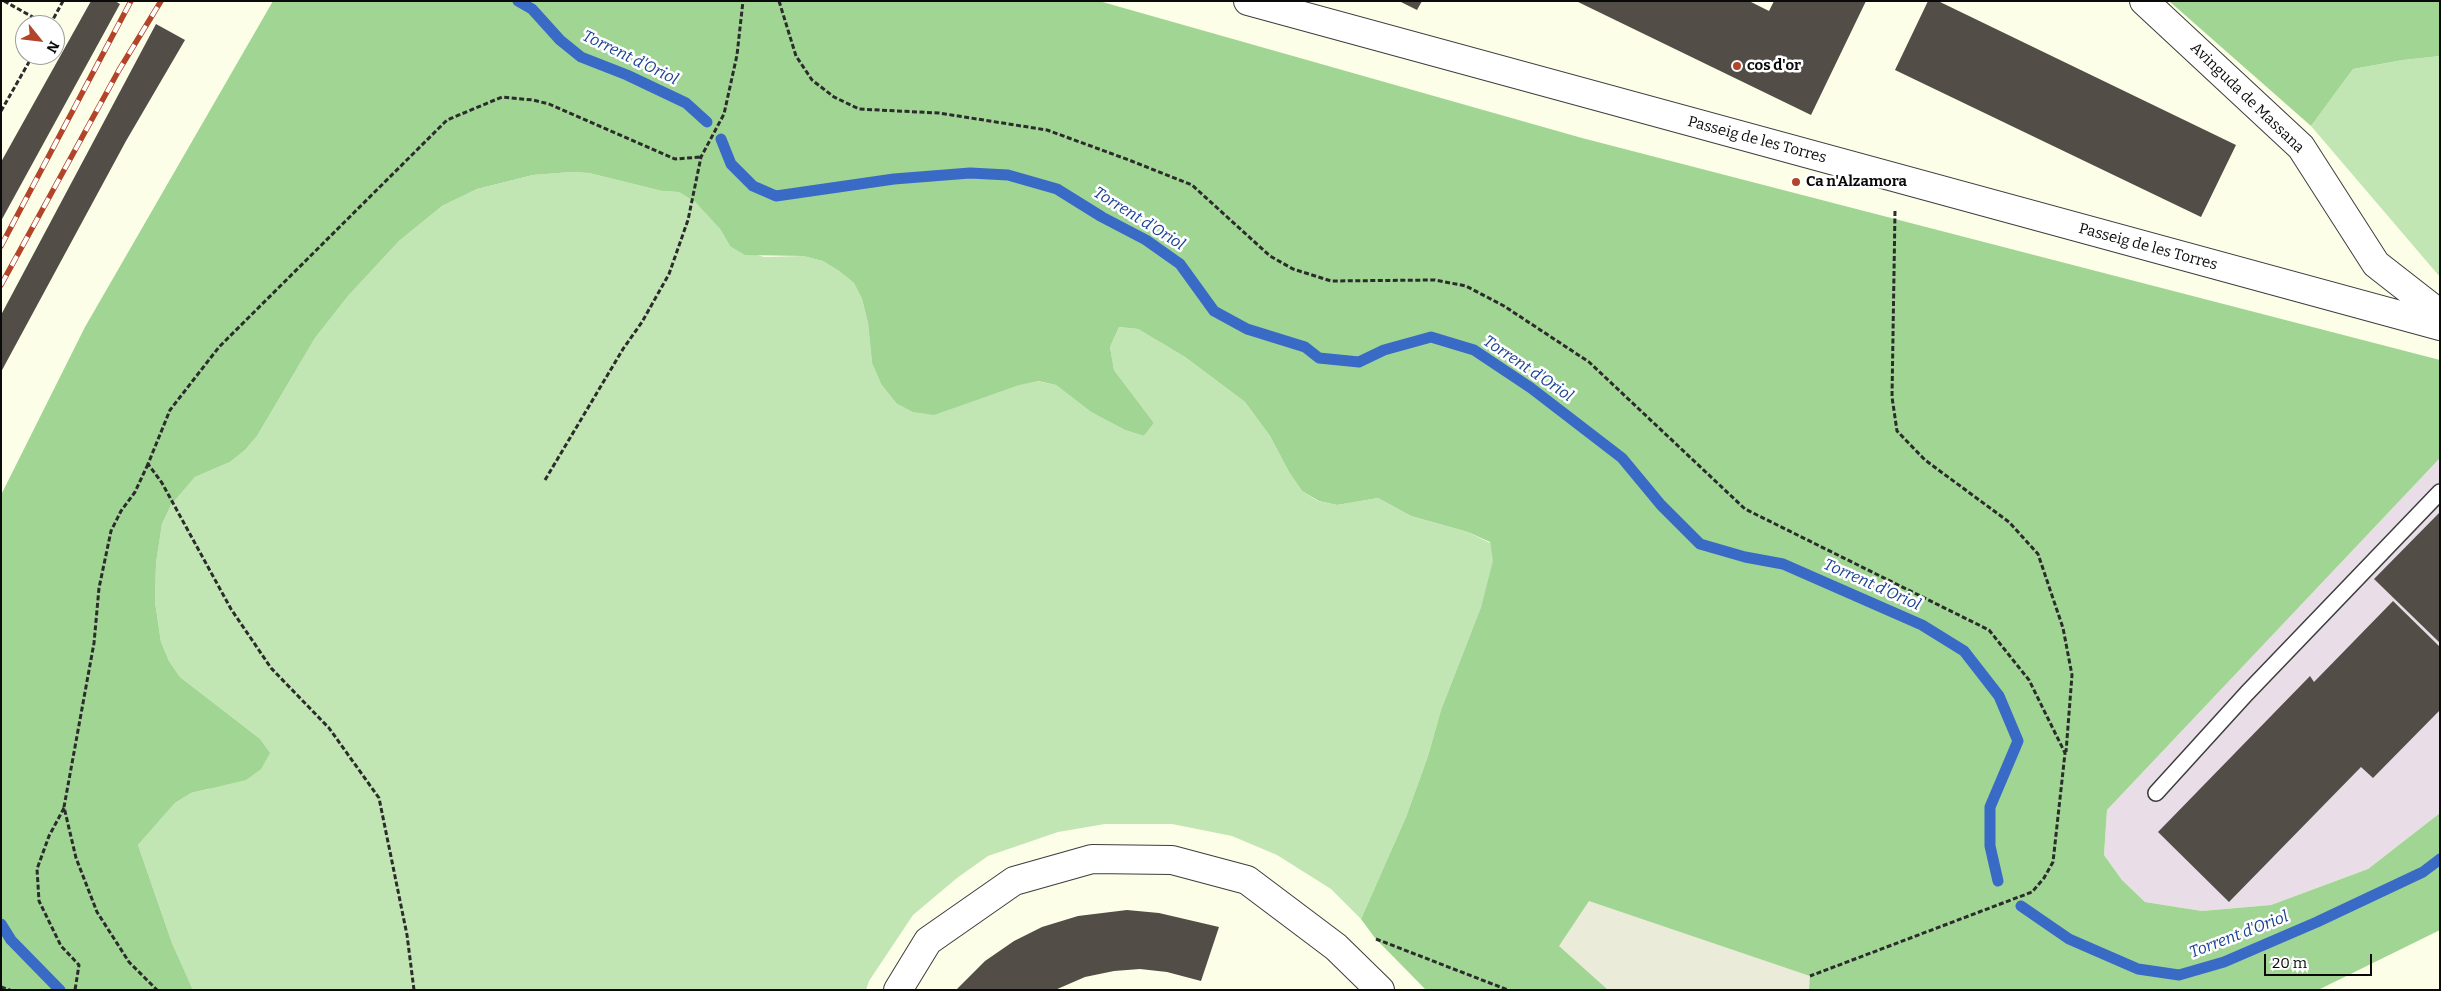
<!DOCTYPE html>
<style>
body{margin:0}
#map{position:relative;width:2441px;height:991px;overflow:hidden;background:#fdfee7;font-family:Bitter,serif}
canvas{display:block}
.frame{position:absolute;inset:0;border:2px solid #0a0a0a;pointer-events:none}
.north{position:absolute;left:15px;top:15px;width:50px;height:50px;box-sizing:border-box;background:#fff;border:1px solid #9d9d9d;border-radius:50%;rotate:119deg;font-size:14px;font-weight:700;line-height:20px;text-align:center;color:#0a0a0a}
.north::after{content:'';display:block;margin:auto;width:18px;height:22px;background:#b24429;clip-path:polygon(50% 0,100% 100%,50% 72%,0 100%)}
.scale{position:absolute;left:2264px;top:954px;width:108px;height:22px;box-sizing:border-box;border:2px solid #0a0a0a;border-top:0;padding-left:6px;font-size:15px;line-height:18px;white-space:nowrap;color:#0a0a0a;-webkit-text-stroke:4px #fff;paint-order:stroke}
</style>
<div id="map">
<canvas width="2441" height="991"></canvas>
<div class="frame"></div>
<div class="north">N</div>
<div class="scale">20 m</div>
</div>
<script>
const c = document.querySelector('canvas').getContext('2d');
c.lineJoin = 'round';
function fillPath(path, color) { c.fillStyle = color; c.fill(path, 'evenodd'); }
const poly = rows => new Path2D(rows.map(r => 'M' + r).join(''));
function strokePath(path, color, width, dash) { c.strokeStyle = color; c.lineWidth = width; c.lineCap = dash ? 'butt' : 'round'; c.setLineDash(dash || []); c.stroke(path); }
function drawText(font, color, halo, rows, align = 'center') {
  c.font = font + ' Bitter,serif'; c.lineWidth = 5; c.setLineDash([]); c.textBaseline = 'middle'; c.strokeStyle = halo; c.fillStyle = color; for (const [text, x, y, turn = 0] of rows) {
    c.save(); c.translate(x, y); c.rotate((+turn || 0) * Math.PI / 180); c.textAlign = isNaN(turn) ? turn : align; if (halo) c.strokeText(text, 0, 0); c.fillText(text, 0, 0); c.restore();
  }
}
const industrial = poly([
 [2440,458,2440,813,2368,869,2271,905,2202,911,2145,902,2122,880,2104,855,2107,810]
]);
const green = poly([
 [2440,56,2440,277,2311,126,2353,69,2403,60],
 [571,172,589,173,662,191,679,192,695,202,720,229,730,246,764,257,803,256,823,261,839,271,854,283,862,299,868,323,872,363,881,384,896,403,1037,381,1056,385,1091,412,1125,430,1144,436,1154,423,1114,370,1110,347,1119,327,1138,329,1185,357,1245,402,1270,436,1289,472,1302,491,1318,501,1337,505,1378,498,1411,516,1468,532,1490,543,1494,561,1481,607,1441,710,1428,756,1406,817,1361,919,1331,889,1277,855,1232,836,1172,824,1105,824,1058,832,988,856,957,878,913,915,869,981,866,990,193,990,172,943,138,845,175,803,191,793,209,789,259,738,180,677,169,661,161,642,155,602,156,563,162,524,171,505,195,477,230,462,245,450,257,436,315,338,348,296,399,241,442,206,477,189,533,175]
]);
const forest = poly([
 [273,1,1099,1,1582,138,2440,360,2440,458,2107,810,2104,855,2122,880,2145,902,2202,911,2271,905,2368,869,2440,813,2440,930,2318,990,1426,990,1375,938,1361,919,1406,817,1428,756,1441,710,1481,607,1493,561,1490,542,1468,532,1411,516,1378,498,1337,505,1319,501,1302,491,1289,472,1270,436,1245,402,1185,357,1138,329,1119,327,1110,347,1114,370,1154,423,1144,436,1125,430,1091,412,1056,385,1038,381,1019,385,934,415,913,412,896,403,881,384,872,363,868,323,862,299,854,283,839,271,823,261,803,256,745,255,730,246,720,229,695,202,679,192,662,191,589,173,571,172,533,175,477,189,442,206,399,241,348,296,315,338,257,436,245,450,230,462,195,477,171,505,162,524,156,563,155,602,161,642,169,661,180,677,259,738,270,753,261,769,246,780,191,793,175,803,138,845,172,943,193,990,1,990,1,495,85,327],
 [2169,1,2440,1,2440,56,2403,60,2353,69,2311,126]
]);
const plaza = poly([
 [1589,901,1810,976,1809,990,1608,990,1559,946]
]);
const stream = poly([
 [518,1,532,9,560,40,581,57,627,75,686,103,707,122],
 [721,139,731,164,753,186,776,196,894,179,970,173,1008,175,1057,189,1102,217,1146,240,1180,264,1214,311,1247,329,1305,347,1319,358,1359,362,1384,350,1431,337,1474,350,1531,388,1622,458,1661,505,1700,544,1745,557,1783,564,1922,625,1964,651,1999,696,2018,741,1990,807,1990,846,1998,881],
 [2021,906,2069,939,2138,969,2179,975,2224,962,2317,922,2423,872,2440,859],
 [1,924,11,940,60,990]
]);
const building = poly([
 [91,1,115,1,120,4,1,221,1,162],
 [1399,1,1422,1,1417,10],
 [1576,1,1749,1,1769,11,1774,1,1866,1,1811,115],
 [1928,1,1938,1,2236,145,2201,217,1895,70],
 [156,24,185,40,126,141,1,372,1,315],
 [2440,512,2440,643,2374,579],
 [2393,601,2440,647,2440,710,2373,778,2361,767,2229,902,2158,832,2310,676,2314,682],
 [1127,910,1159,913,1219,927,1201,981,1167,972,1140,969,1114,971,1085,977,1055,990,956,990,985,961,1014,941,1042,927,1078,916]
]);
const path = poly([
 [4,1,47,25],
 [779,1,796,56,812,80,834,97,859,109,939,113,1047,130,1129,160,1192,185,1270,256,1293,269,1331,281,1435,280,1466,286,1504,306,1589,362,1745,509,1989,630,2029,680,2065,753,2053,862,2044,878,2032,892,1810,976],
 [50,25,63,1],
 [1,111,33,55],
 [1895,211,1892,397,1897,431,1925,460,2009,522,2038,554,2063,628,2072,675,2066,752],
 [148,464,135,492,121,511,111,531,99,588,94,643,64,807,76,858,97,912,129,962,157,990],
 [545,480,623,349,642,322,669,274,688,220,701,157,724,114,737,55,743,1],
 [64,808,49,836,37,869,39,901,61,946,79,965,75,990],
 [1376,939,1508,990],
 [1,987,10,990],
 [414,990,407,935,379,798,329,728,271,668,231,609,162,483,148,464,170,410,219,347,447,120,502,97,533,100,549,104,675,159,701,157]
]);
const lane = poly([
 [2156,793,2247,693,2440,492]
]);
const street = poly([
 [1248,1,2440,326],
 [2144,1,2301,147,2376,264,2440,314],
 [898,990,928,941,1014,881,1092,859,1172,860,1247,880,1336,947,1380,990]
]);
const rail = poly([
 [1,246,131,1],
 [1,285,119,70,161,1]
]);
const markers = [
 [1737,66,5,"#b24429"],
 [1796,182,5,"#b24429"]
];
const poiNames = [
 ["cos d'or",1747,66],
 ["Ca n'Alzamora",1806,182]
];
const streetNames = [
 ["Avinguda de Massana",2247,98,44],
 ["Passeig de les Torres",1757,140,15],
 ["Passeig de les Torres",2148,247,15]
];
const waterNames = [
 ["Torrent d'Oriol",630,58,26],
 ["Torrent d'Oriol",1139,219,32],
 ["Torrent d'Oriol",1528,369,34],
 ["Torrent d'Oriol",1872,585,24],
 ["Torrent d'Oriol",2239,935,-21]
];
fillPath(industrial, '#e9dee7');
fillPath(green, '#c1e6b4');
fillPath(forest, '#a1d594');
fillPath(plaza, '#ebebd9');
strokePath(stream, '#396bc6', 11);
fillPath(building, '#524e47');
strokePath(lane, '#3d3d3d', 18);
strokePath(street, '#3d3d3d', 30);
strokePath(path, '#2c2c2c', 3, [5, 2.5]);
strokePath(lane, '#fff', 15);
strokePath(street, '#fff', 28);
strokePath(rail, '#b24429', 5.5);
strokePath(rail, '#fff', 4, [11]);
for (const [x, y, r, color] of markers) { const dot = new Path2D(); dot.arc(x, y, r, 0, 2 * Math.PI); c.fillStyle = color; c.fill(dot); strokePath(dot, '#fff', 2); }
drawText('bold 15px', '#0a0a0a', '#fff', poiNames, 'left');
drawText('15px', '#0a0a0a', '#fff', streetNames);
drawText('italic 16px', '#1a4194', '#fff', waterNames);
</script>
